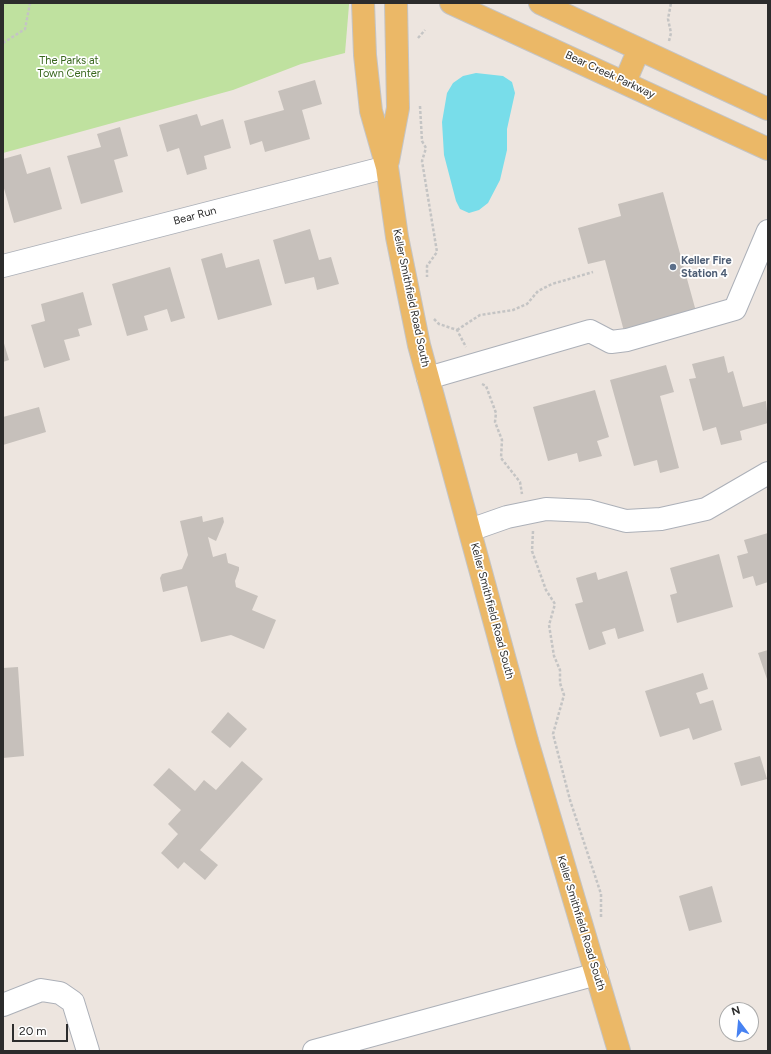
<!DOCTYPE html>
<style>
body{margin:0}
#map{position:relative;width:771px;height:1054px;overflow:hidden;background:#ede5df;font-family:Figtree,sans-serif}
canvas{display:block}
.frame{position:absolute;inset:0;border:4px solid #2c2c2c;pointer-events:none}
.north{position:absolute;left:719px;top:1002px;width:40px;height:40px;box-sizing:border-box;background:#fff;border:1px solid #ababab;border-radius:50%;rotate:344deg;font-size:11px;font-weight:700;line-height:16px;text-align:center;color:#2c2c2c}
.north::after{content:'';display:block;margin:auto;width:14px;height:18px;background:#4782f2;clip-path:polygon(50% 0,100% 100%,50% 72%,0 100%)}
.scale{position:absolute;left:12px;top:1024px;width:56px;height:18px;box-sizing:border-box;border:2px solid #2c2c2c;border-top:0;padding-left:5px;font-size:12px;line-height:14px;white-space:nowrap;color:#2c2c2c;-webkit-text-stroke:3px #fff;paint-order:stroke}
</style>
<div id="map">
<canvas width="771" height="1054"></canvas>
<div class="frame"></div>
<div class="north">N</div>
<div class="scale">20 m</div>
</div>
<script>
const c = document.querySelector('canvas').getContext('2d');
c.lineJoin = 'round';
function fillPath(path, color) { c.fillStyle = color; c.fill(path, 'evenodd'); }
const poly = rows => new Path2D(rows.map(r => 'M' + r).join(''));
function strokePath(path, color, width, dash) { c.strokeStyle = color; c.lineWidth = width; c.lineCap = dash ? 'butt' : 'round'; c.setLineDash(dash || []); c.stroke(path); }
function drawText(font, color, halo, rows, align = 'center') {
  c.font = font + ' Figtree,sans-serif'; c.lineWidth = 3.5; c.setLineDash([]); c.textBaseline = 'middle'; c.strokeStyle = halo; c.fillStyle = color; for (const [text, x, y, turn = 0] of rows) {
    c.save(); c.translate(x, y); c.rotate((+turn || 0) * Math.PI / 180); c.textAlign = isNaN(turn) ? turn : align; if (halo) c.strokeText(text, 0, 0); c.fillText(text, 0, 0); c.restore();
  }
}
const green = poly([
 [3,3,349,3,349,5,345,53,301,64,233,90,3,153]
]);
const water = poly([
 [476,73,503,76,512,82,515,93,507,129,507,150,500,180,488,203,479,210,469,213,460,209,456,201,444,155,442,122,447,93,453,83,463,76]
]);
const building = poly([
 [315,80,322,104,302,110,310,139,265,152,262,141,250,145,244,121,284,110,278,91],
 [197,114,201,126,223,119,231,148,204,156,207,169,187,175,179,148,167,152,159,125],
 [120,127,128,156,114,160,123,192,81,204,67,156,101,147,97,134],
 [21,154,27,174,50,167,62,209,14,223,3,185,3,159],
 [663,192,697,315,625,335,605,260,588,264,578,228,621,216,618,204],
 [310,229,319,260,331,257,339,284,317,290,314,277,285,284,273,240],
 [222,253,226,268,259,259,272,305,218,320,201,259],
 [170,267,185,318,171,322,167,309,144,316,148,330,127,336,112,284],
 [83,292,92,325,78,329,80,336,64,340,70,360,44,368,31,325,45,321,41,304],
 [3,340,9,360,3,362],
 [724,356,728,373,733,371,743,407,766,401,768,423,740,431,742,440,721,445,716,427,703,431,689,379,696,378,692,364],
 [666,365,674,392,660,396,679,468,660,473,657,460,634,466,610,380],
 [595,390,609,437,597,441,602,456,579,462,577,453,548,461,533,407],
 [39,407,46,432,3,445,3,417],
 [202,516,203,522,223,517,224,522,216,541,208,537,213,557,226,553,228,563,239,567,239,570,235,581,236,587,258,596,252,610,276,620,264,649,231,635,201,642,187,586,163,592,160,578,162,574,182,569,188,555,180,521],
 [768,533,768,582,756,586,753,576,743,579,737,556,748,553,744,540],
 [719,554,733,607,677,623,670,595,677,593,670,568],
 [627,571,644,631,618,639,615,628,602,632,606,644,589,650,575,604,583,602,576,578,596,572,598,580],
 [768,650,768,682,758,653],
 [18,667,24,756,3,758,3,668],
 [703,673,708,689,696,693,700,704,713,700,722,730,693,740,689,728,660,737,645,691],
 [228,712,247,729,230,748,211,732],
 [760,756,767,779,741,786,734,763],
 [242,761,263,779,200,850,218,865,205,880,184,862,178,869,161,853,178,834,168,824,181,810,153,785,169,768,195,791,204,780,216,790],
 [712,886,722,922,689,931,679,896]
]);
const path = poly([
 [418,38,425,30],
 [669,41,671,33,668,19,671,3],
 [3,43,25,29,30,3],
 [420,106,422,141,426,148,422,161,437,252,427,266,427,277],
 [434,319,439,324,457,330,466,347],
 [457,330,480,315,513,310,527,304,538,291,552,284,593,272],
 [482,384,486,386,496,413,495,422,502,440,501,458,520,482,522,494],
 [533,531,532,551,546,590,555,604,549,625,554,656,560,670,560,683,564,695,553,734,570,800,601,894,601,917]
]);
const minor = poly([
 [3,266,387,167],
 [428,378,590,331,611,342,627,340,735,309,768,231],
 [470,530,507,517,546,509,589,511,626,521,661,519,706,509,768,473],
 [3,1005,41,990,60,993,73,1002,88,1051],
 [314,1051,597,974]
]);
const major = poly([
 [363,3,365,55,371,111,387,167,397,237,419,345,527,741,619,1051],
 [451,3,768,149],
 [540,3,768,109],
 [625,82,639,49],
 [388,161,398,108,396,3]
]);
const markers = [
 [673,267,4,"#5c6f8a"]
];
const parkNames = [
 ["The Parks at",69,61],
 ["Town Center",69,74]
];
const streetNames = [
 ["Bear Creek Parkway",610,75,25],
 ["Bear Run",195,216,-15],
 ["Keller Smithfield Road South",411,298,78],
 ["Keller Smithfield Road South",492,611,75],
 ["Keller Smithfield Road South",581,923,73]
];
const serviceNames = [
 ["Keller Fire",681,261],
 ["Station 4",681,274]
];
fillPath(green, '#bfe19f');
fillPath(water, '#78ddea');
fillPath(building, '#c6c0bb');
strokePath(minor, '#acb0b8', 24);
strokePath(major, '#c4c4c4', 24);
strokePath(path, '#c4c4c4', 2.5, [3, 2]);
strokePath(minor, '#fff', 22);
strokePath(major, '#ebb867', 22);
for (const [x, y, r, color] of markers) { const dot = new Path2D(); dot.arc(x, y, r, 0, 2 * Math.PI); c.fillStyle = color; c.fill(dot); strokePath(dot, '#fff', 1.5); }
drawText('11px', '#39671e', '#fff', parkNames);
drawText('11px', '#2c2c2c', '#fff', streetNames);
drawText('bold 11px', '#4e5e75', '#fff', serviceNames, 'left');
</script>
